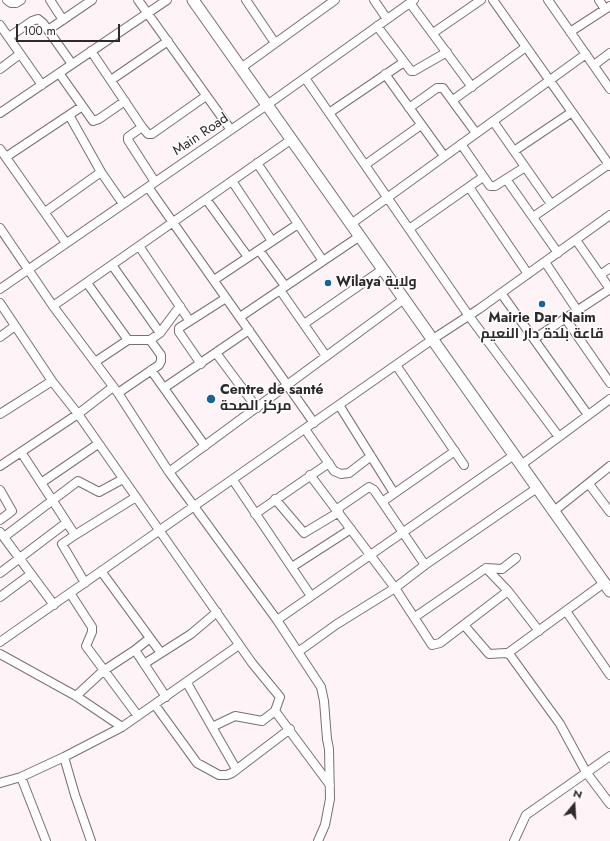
<!DOCTYPE html>
<meta charset="utf-8">
<style>
body{margin:0}
#map{position:relative;width:610px;height:841px;overflow:hidden;background:#fef3f7;font-family:Jost,sans-serif}
canvas{display:block}
.north{position:absolute;left:554px;top:785px;width:40px;height:40px;-webkit-text-stroke:3px #fff;paint-order:stroke;rotate:18deg;font-size:11px;font-weight:700;line-height:16px;text-align:center;color:#2e292b}
.north::after{content:'';display:block;margin:auto;width:14px;height:18px;background:#2e292b;clip-path:polygon(50% 0,100% 100%,50% 72%,0 100%)}
.scale{position:absolute;left:16px;top:24px;width:104px;height:18px;box-sizing:border-box;border:2px solid #2e292b;border-top:0;padding-left:5px;font-size:12px;line-height:14px;white-space:nowrap;color:#2e292b;-webkit-text-stroke:3px #fff;paint-order:stroke}
</style>
<div id="map">
<canvas width="610" height="841"></canvas>
<div class="north">N</div>
<div class="scale">100 m</div>
</div>
<script>
const c = document.querySelector('canvas').getContext('2d');
c.lineJoin = 'round';
const poly = rows => new Path2D(rows.map(r => 'M' + r).join(''));
function strokePath(path, color, width, dash) { c.strokeStyle = color; c.lineWidth = width; c.lineCap = dash ? 'butt' : 'round'; c.setLineDash(dash || []); c.stroke(path); }
function drawText(font, color, halo, rows, align = 'center') {
  c.font = font + ' Jost,Cairo,sans-serif'; c.lineWidth = 3; c.setLineDash([]); c.textBaseline = 'middle'; c.strokeStyle = halo; c.fillStyle = color; for (const [text, x, y, turn = 0] of rows) {
    c.save(); c.translate(x, y); c.rotate((+turn || 0) * Math.PI / 180); c.textAlign = isNaN(turn) ? turn : align; if (halo) c.strokeText(text, 0, 0); c.fillText(text, 0, 0); c.restore();
  }
}
const street = poly([
 [7,0,11,3,16,3,21,0],
 [50,0,63,20],
 [138,0,231,130],
 [246,0,275,43],
 [374,0,387,19],
 [493,0,610,166],
 [548,0,610,89],
 [599,0,605,9],
 [410,3,472,87],
 [0,25,42,85],
 [377,26,411,71,414,71,447,52],
 [48,30,92,0],
 [570,32,610,6],
 [433,33,481,0],
 [9,37,32,21,38,19,43,23,72,64],
 [91,51,142,127,128,137,128,140,155,182],
 [594,65,610,53],
 [241,68,335,0],
 [0,69,20,54],
 [59,73,93,121,99,119,125,101],
 [385,74,444,156],
 [305,78,469,316,559,437],
 [111,80,168,41],
 [453,100,526,47],
 [409,108,437,88,443,88,476,133],
 [0,113,167,0],
 [329,113,404,62],
 [69,115,101,172,123,204],
 [493,121,551,204],
 [142,127,148,134,152,134,206,96],
 [461,144,490,186,495,186,525,167],
 [0,149,66,243],
 [514,151,572,112],
 [6,157,81,107],
 [257,163,323,261],
 [365,165,421,125],
 [506,179,558,253],
 [232,181,272,241],
 [148,187,314,423],
 [469,187,528,274],
 [206,199,248,257],
 [45,212,101,172],
 [533,217,609,164],
 [351,224,586,54],
 [0,228,53,306,118,393,169,472,277,620,321,687,324,701,327,739,329,749,330,799,325,825,318,841],
 [409,229,483,177],
 [139,246,189,320],
 [259,250,285,286],
 [545,262,577,310],
 [112,265,160,333],
 [600,275,610,268],
 [214,280,298,224],
 [87,283,128,340],
 [0,289,267,105,414,0],
 [280,290,326,356],
 [501,293,588,415],
 [0,303,52,381,78,414,252,663,280,697,275,711,330,785],
 [53,306,292,139],
 [240,317,360,236],
 [565,318,610,383],
 [304,324,383,269],
 [0,337,15,326],
 [534,339,610,289,576,240],
 [216,353,257,408],
 [95,362,128,340,150,340,160,333,180,306],
 [201,364,179,332,179,328,226,298],
 [396,365,464,465],
 [151,370,205,446],
 [164,388,249,330],
 [118,393,159,365,161,361,161,355,150,340],
 [339,405,394,493],
 [0,414,52,381],
 [305,429,334,471,341,474,349,473,371,456],
 [21,452,75,535,62,544,85,583],
 [521,465,610,399],
 [0,466,78,414,113,387],
 [169,472,404,299],
 [310,475,395,588,432,645,440,643,508,591],
 [233,480,311,596],
 [41,483,98,444],
 [589,484,610,512],
 [0,490,12,511,0,520],
 [275,499,304,533,339,512],
 [382,502,455,451],
 [337,509,369,487,374,490,425,565],
 [554,511,610,466],
 [255,514,329,463],
 [0,532,54,605],
 [75,535,136,497],
 [4,537,78,481,99,492,123,479],
 [292,567,351,529],
 [486,568,508,591,539,631],
 [0,573,66,523],
 [70,593,92,627,92,632,86,646,138,716],
 [0,597,31,574],
 [566,611,610,675],
 [415,617,486,568,502,569,516,558],
 [277,620,514,455],
 [464,625,489,654,506,653,510,655,560,724,586,772,610,804],
 [150,638,161,653],
 [0,642,433,339,479,309,610,215],
 [135,650,166,697],
 [298,652,337,624,395,588,425,565,537,488],
 [508,653,604,583],
 [0,654,76,696,122,727,64,757,21,777,0,783],
 [144,664,191,634,217,612],
 [187,683,236,769],
 [76,696,103,671,135,650,150,638,101,571],
 [155,705,197,763,219,775,227,775,232,773,290,729],
 [122,727,239,645],
 [212,727,235,716,262,721,275,711],
 [64,757,75,795,91,841],
 [21,777,46,841],
 [514,841,526,815,610,756]
]);
const secondary = poly([
 [193,0,610,591]
]);
const markers = [
 [328,283,4,"#1b6396"],
 [542,304,4,"#1b6396"],
 [211,399,5,"#1b6396"]
];
const streetNames = [
 ["Main Road",201,135,-34]
];
const poiNames = [
 ["Wilaya ولاية",336,283],
 ["Mairie Dar Naim",542,319,"center"],
 ["قاعة بلدة دار النعيم",542,335,"center"],
 ["Centre de santé",220,391],
 ["مركز الصحة",220,407]
];
strokePath(street, '#7b6f73', 10);
strokePath(secondary, '#7b6f73', 13);
strokePath(street, '#fff', 8);
strokePath(secondary, '#fff', 11);
for (const [x, y, r, color] of markers) { const dot = new Path2D(); dot.arc(x, y, r, 0, 2 * Math.PI); c.fillStyle = color; c.fill(dot); strokePath(dot, '#fff', 1.5); }
drawText('14px', '#2e292b', '#fff', streetNames);
drawText('bold 14px', '#2e292b', '#fff', poiNames, 'left');
</script>
